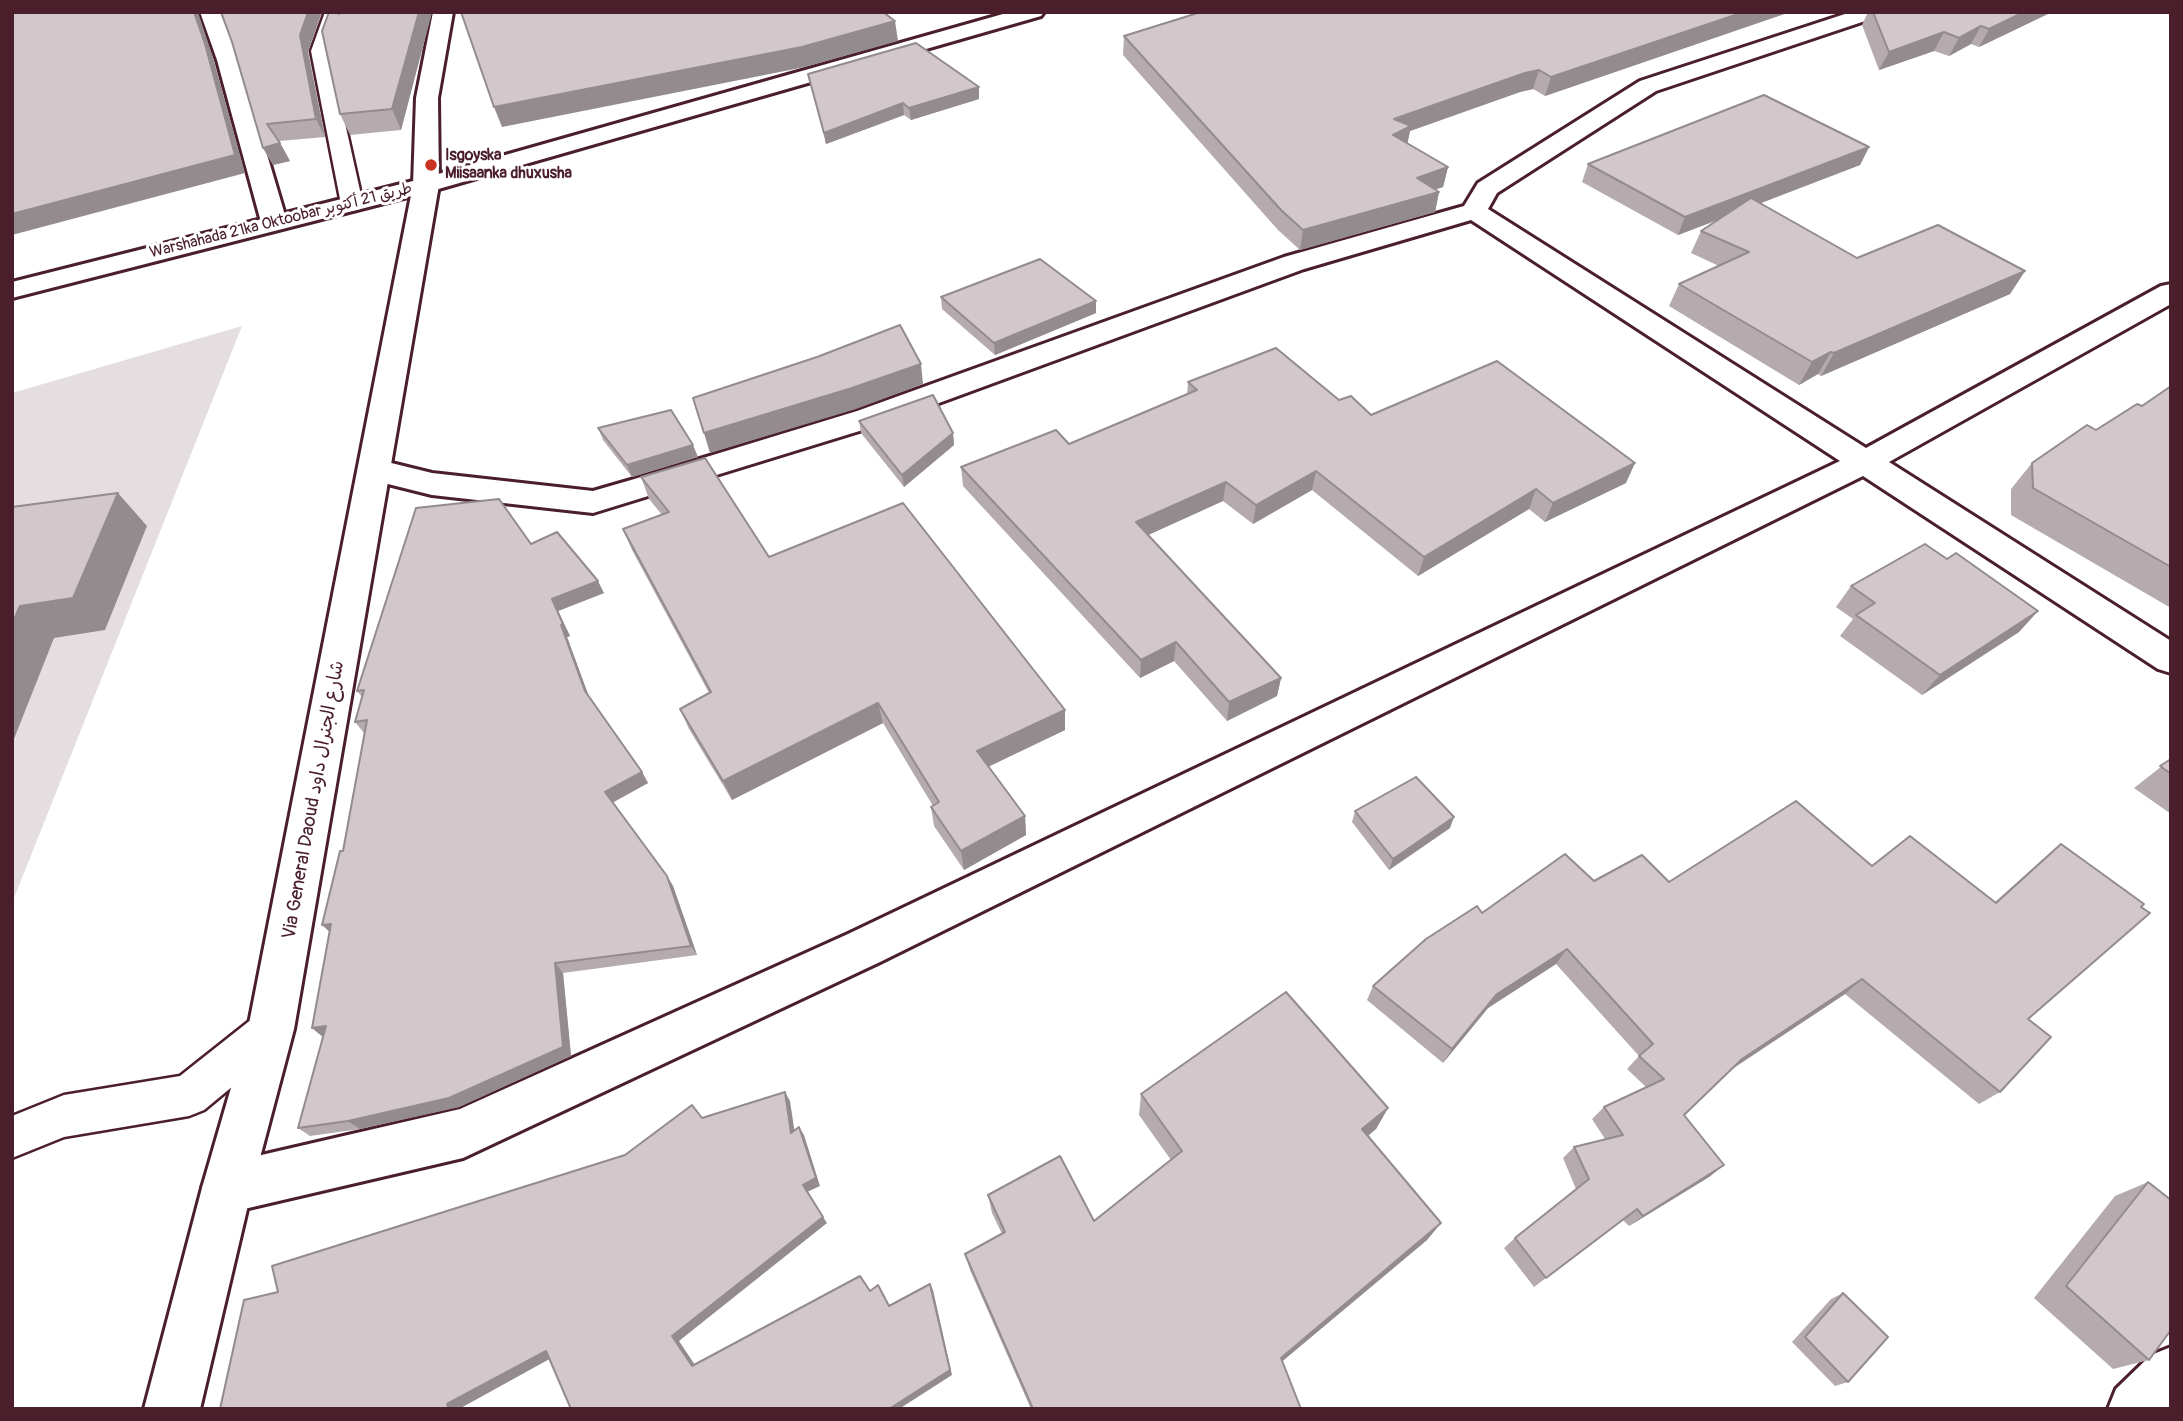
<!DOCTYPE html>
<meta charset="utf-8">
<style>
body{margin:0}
#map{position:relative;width:2183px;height:1421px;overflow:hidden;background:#fff;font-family:Pangolin,sans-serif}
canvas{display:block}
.frame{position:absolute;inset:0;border:14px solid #4a1f2b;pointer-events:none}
</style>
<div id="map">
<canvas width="2183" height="1421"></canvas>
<div class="frame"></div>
</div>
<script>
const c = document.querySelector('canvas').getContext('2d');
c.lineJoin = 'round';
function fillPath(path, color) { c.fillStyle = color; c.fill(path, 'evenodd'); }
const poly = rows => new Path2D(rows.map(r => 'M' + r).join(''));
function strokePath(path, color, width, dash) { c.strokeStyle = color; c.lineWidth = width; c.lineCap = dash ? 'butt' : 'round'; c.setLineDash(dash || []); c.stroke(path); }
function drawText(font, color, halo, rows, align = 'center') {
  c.font = font + ' Pangolin,"Playpen Sans Arabic",sans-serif'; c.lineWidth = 6; c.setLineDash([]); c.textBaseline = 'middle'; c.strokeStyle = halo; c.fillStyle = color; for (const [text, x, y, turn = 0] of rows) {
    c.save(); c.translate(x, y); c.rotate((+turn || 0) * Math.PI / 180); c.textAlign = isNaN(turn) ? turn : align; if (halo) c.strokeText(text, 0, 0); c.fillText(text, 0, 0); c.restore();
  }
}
const green = poly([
 [242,326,12,903,12,393]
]);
const lane = poly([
 [325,12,343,12,329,51,363,204,360,209,352,211,344,209,341,204,311,51,325,12],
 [271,1010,285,1015,291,1029,285,1043,204,1110,189,1116,64,1137,12,1158,12,1116,64,1095,180,1076,257,1015,271,1010]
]);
const street = poly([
 [200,12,220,12,239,60,287,222,283,228,274,230,265,228,261,222,217,60,200,12],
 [433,12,453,12,438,98,439,185,435,190,426,193,417,190,413,185,416,98,433,12],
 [1851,12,1883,12,1880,16,1656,91,1497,193,1488,209,1866,448,2161,286,2171,284,2171,304,1889,462,2171,641,2171,673,2158,669,1863,476,880,962,480,1150,463,1158,227,1213,209,1206,202,1188,209,1170,227,1163,460,1109,848,934,1840,461,1471,220,1304,269,879,425,593,513,432,495,364,478,359,470,364,462,375,459,432,473,593,491,631,480,857,411,1284,257,1464,206,1478,183,1640,81,1851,12],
 [2171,1347,2171,1409,2108,1409,2116,1389,2151,1355,2171,1347]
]);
const secondary = poly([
 [426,177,435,180,439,185,294,1029,252,1188,200,1409,144,1409,202,1188,248,1029,413,185,417,180,426,177]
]);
const primary = poly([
 [1010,12,1044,12,1041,16,435,190,12,298,12,282,417,180,1010,12]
]);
const wall = poly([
 [432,12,401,130,350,135,340,114,339,14],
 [1790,12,1545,96,1533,89,1520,92,1410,131,1407,143,1448,167,1443,187,1435,189,1439,192,1435,212,1300,250,1278,230,1123,55,1124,36],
 [1868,12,2052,12,1979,47,1971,44,1949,56,1934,51,1879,70,1862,25],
 [232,42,308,52,325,137,279,141,290,161,273,165,263,148],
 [808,74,979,87,979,99,911,120,904,115,826,144],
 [1869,147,1860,165,1760,203,1857,258,2025,271,2010,294,1821,376,1818,374,1799,385,1669,306,1679,284,1719,266,1691,253,1701,231,1718,220,1678,235,1582,182,1588,164],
 [941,297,1096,301,1096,313,995,355,942,309],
 [1188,382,1339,400,1371,415,1626,483,1545,522,1529,509,1418,576,1312,490,1253,524,1223,501,1148,535,1281,678,1277,696,1227,721,1174,661,1140,678,963,486,961,467,1069,444,1187,395],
 [2171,386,2171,608,2011,515,2011,489,2032,463,2142,406],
 [859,421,953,433,954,445,904,487,861,433],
 [598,428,698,457,632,477,603,440],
 [641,477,769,557,1065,730,988,767,1025,816,1026,835,964,870,934,826,931,807,933,806,883,723,732,800,689,729,680,709,709,693,632,550,623,529,662,515,649,499],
 [531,544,604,593,558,611,570,636,567,637,589,697,642,772,648,783,613,802,667,876,673,886,697,955,563,973,571,1056,459,1107,360,1129,310,1136,298,1128,323,1037,312,1028,365,733,364,733,355,722,362,697,357,691],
 [1947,559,2038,611,2019,632,1922,695,1840,636,1853,619,1836,607,1851,586],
 [2171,759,2171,814,2134,788],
 [1355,811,1450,828,1389,870,1352,822],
 [2061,844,2028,1019,2000,1092,1979,1104,1845,994,1731,1070,1684,1115,1724,1165,1709,1177,1629,1226,1623,1220,1534,1287,1504,1248,1515,1238,1576,1189,1563,1158,1574,1147,1605,1139,1592,1119,1604,1107,1646,1087,1627,1069,1639,1056,1556,964,1488,1008,1443,1063,1367,1000,1373,986,1482,913,1594,881,1669,882,1872,866,1995,902,2042,860],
 [1141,1094,1388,1108,1376,1129,1368,1136,1441,1223,1427,1240,1282,1361,1301,1409,1031,1409,970,1270,965,1254,1002,1234,992,1213,988,1195,1094,1221,1171,1160,1139,1115],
 [2148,1182,2149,1360,2113,1369,2034,1298,2115,1196],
 [1843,1293,1848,1382,1835,1386,1792,1342,1831,1299]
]);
const shadedWall = poly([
 [194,12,198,12,214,61,245,173,12,235,12,214],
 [308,12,322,12,308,52,325,137,316,119,300,35],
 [419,12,432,12,401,130,392,109],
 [1744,12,1790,12,1545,96,1551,77],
 [2024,12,2052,12,1979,47,1989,29],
 [895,21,898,41,805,67,502,127,494,107],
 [1981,26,1971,44,1949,56,1959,38],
 [1944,32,1934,51,1879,70,1889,52],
 [1539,70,1533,89,1520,92,1410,131,1407,146,1389,154,1394,119,1525,73],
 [979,87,979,99,911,120,909,108],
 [903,103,904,115,826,144,824,133],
 [280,143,290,161,273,165,263,148],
 [1869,147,1860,165,1678,235,1685,217],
 [1448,167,1443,187,1412,198,1417,178],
 [1439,192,1435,212,1300,250,1303,230],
 [2025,271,2010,294,1821,376,1834,353],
 [1096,301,1096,313,995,355,994,343],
 [1831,352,1818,374,1799,385,1812,362],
 [921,364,923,384,856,409,710,453,704,433],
 [953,433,954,445,904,487,902,475],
 [693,445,698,457,632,477,627,465],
 [1635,463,1626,483,1545,522,1553,503],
 [1316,471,1312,490,1253,524,1256,505],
 [1226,482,1223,501,1135,541,1136,522],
 [1536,489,1529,509,1418,576,1424,557],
 [118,493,147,526,105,630,54,638,12,744,12,624,20,606],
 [598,581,604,593,558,611,570,636,567,637,591,702,585,691,552,599],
 [2038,611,2019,632,1922,695,1940,675],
 [1176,642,1174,661,1140,678,1141,660],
 [1281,678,1277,696,1227,721,1229,702],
 [878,703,883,723,732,800,723,781],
 [1065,710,1065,730,979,771,977,751],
 [642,772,648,783,612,803,605,792],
 [1025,816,1026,835,964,870,961,851],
 [1454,817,1450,828,1389,870,1393,859],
 [667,876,673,886,697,955,691,946],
 [331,924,333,935,322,925],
 [1567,949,1556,964,1488,1008,1443,1063,1452,1049,1497,994],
 [555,963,563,973,571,1056,459,1107,360,1129,348,1121],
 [1862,979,1845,994,1727,1072,1742,1059],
 [326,1026,323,1037,312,1028],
 [785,1092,790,1101,796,1141,791,1133],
 [1388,1108,1376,1129,1351,1149,1362,1129],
 [799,1127,804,1135,820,1186,807,1192,803,1185],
 [1724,1165,1709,1177,1629,1226,1643,1216],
 [823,1217,827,1223,679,1341,699,1371,692,1366,672,1336],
 [1441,1223,1427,1240,1272,1370,1281,1358],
 [930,1284,933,1290,952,1375,899,1409,889,1409],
 [546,1351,555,1356,459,1409,449,1409,447,1404]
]);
const building = poly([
 [12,12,194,12,205,44,235,155,12,214,12,12],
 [221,12,308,12,300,35,316,119,267,124,280,143,263,148,232,42,221,12],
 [329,12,338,12,339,14,340,12,419,12,392,109,340,114,322,31,329,12],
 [461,12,883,12,895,21,802,47,494,107,461,12],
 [1201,12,1744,12,1551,77,1539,70,1525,73,1394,119,1411,126,1393,135,1448,167,1417,178,1439,192,1303,230,1281,210,1124,36,1201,12],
 [1873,12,2024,12,1989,29,1981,26,1959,38,1944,32,1889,52,1873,12],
 [916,43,979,87,909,108,903,103,824,133,808,74,916,43],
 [1764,95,1869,147,1685,217,1588,164,1764,95],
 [1751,198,1857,258,1938,225,2025,271,1834,353,1831,352,1812,362,1679,284,1749,252,1701,231,1751,198],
 [1040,259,1096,301,994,343,941,297,1040,259],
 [900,325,921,364,852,388,704,433,693,398,817,357,900,325],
 [1276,348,1339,400,1351,396,1371,415,1497,361,1635,463,1553,503,1536,489,1424,557,1316,471,1256,505,1226,482,1136,522,1281,678,1229,702,1176,642,1141,660,961,467,1056,430,1069,444,1197,390,1188,382,1276,348],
 [2171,386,2171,567,2033,488,2032,463,2087,425,2096,430,2137,404,2142,406,2171,386],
 [933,395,953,433,902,475,859,421,933,395],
 [671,410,693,445,627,465,598,428,671,410],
 [705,458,769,557,903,503,1065,710,977,751,1025,816,961,851,931,807,939,802,878,703,723,781,680,709,711,692,623,529,669,512,641,477,705,458],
 [118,493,73,598,20,606,12,624,12,507,118,493],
 [499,499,531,544,557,532,598,581,552,599,563,624,561,625,585,691,642,772,605,792,667,876,691,946,555,963,563,1047,449,1098,348,1121,298,1128,326,1026,312,1028,331,924,322,925,340,851,343,851,367,720,355,722,364,690,357,691,416,508,499,499],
 [1925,544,1947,559,1956,553,2038,611,1940,675,1856,615,1875,603,1851,586,1925,544],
 [2171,759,2171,774,2160,766,2171,759],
 [1416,777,1454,817,1393,859,1355,811,1416,777],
 [1796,801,1872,866,1910,836,1996,903,2061,844,2144,904,2141,907,2150,913,2028,1019,2051,1037,2000,1092,1862,979,1742,1059,1684,1115,1724,1165,1643,1216,1637,1209,1546,1278,1515,1238,1589,1179,1574,1147,1623,1135,1604,1107,1664,1079,1639,1056,1653,1044,1567,949,1497,994,1452,1049,1373,986,1426,939,1477,906,1482,913,1565,854,1594,881,1642,855,1669,882,1796,801],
 [1286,992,1388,1108,1362,1129,1441,1223,1281,1358,1301,1409,1033,1409,965,1254,1005,1232,988,1195,1060,1156,1094,1221,1182,1151,1141,1094,1286,992],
 [785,1092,791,1133,799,1127,816,1178,803,1185,823,1217,672,1336,692,1366,860,1276,870,1291,878,1285,889,1306,930,1284,950,1370,889,1409,571,1409,546,1351,447,1404,449,1409,220,1409,244,1300,278,1292,272,1266,625,1155,692,1105,702,1118,785,1092],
 [2148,1182,2171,1200,2171,1330,2149,1360,2066,1286,2148,1182],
 [1843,1293,1888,1337,1848,1382,1805,1337,1843,1293]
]);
const markers = [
 [431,165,7,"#c8321e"]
];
const farPoinames = [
 ["Isgoyska",445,156],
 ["Miisaanka dhuxusha",445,174]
];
const farStreetnames = [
 ["Warshahada 21ka Oktoobar طريق 21 أكتوبر",281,221,-14]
];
const streetNames = [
 ["Via General Daoud شارع الجنرال داود",314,800,-80]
];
fillPath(green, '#e5dee0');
strokePath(lane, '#4a1f2b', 5);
strokePath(street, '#4a1f2b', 6);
strokePath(secondary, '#4a1f2b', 6);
strokePath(primary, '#4a1f2b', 6);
fillPath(lane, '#fff');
fillPath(street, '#fff');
fillPath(secondary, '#fff');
fillPath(primary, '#fff');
fillPath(wall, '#b5abaf');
fillPath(shadedWall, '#938b8e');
fillPath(building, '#d2c7cb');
strokePath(building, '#938b8e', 2);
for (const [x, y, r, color] of markers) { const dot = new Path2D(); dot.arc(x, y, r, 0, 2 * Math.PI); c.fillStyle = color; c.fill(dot); strokePath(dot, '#fff', 2.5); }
drawText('bold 16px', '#4a1f2b', '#fff', farPoinames, 'left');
drawText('16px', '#4a1f2b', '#fff', farStreetnames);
drawText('19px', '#4a1f2b', '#fff', streetNames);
</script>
